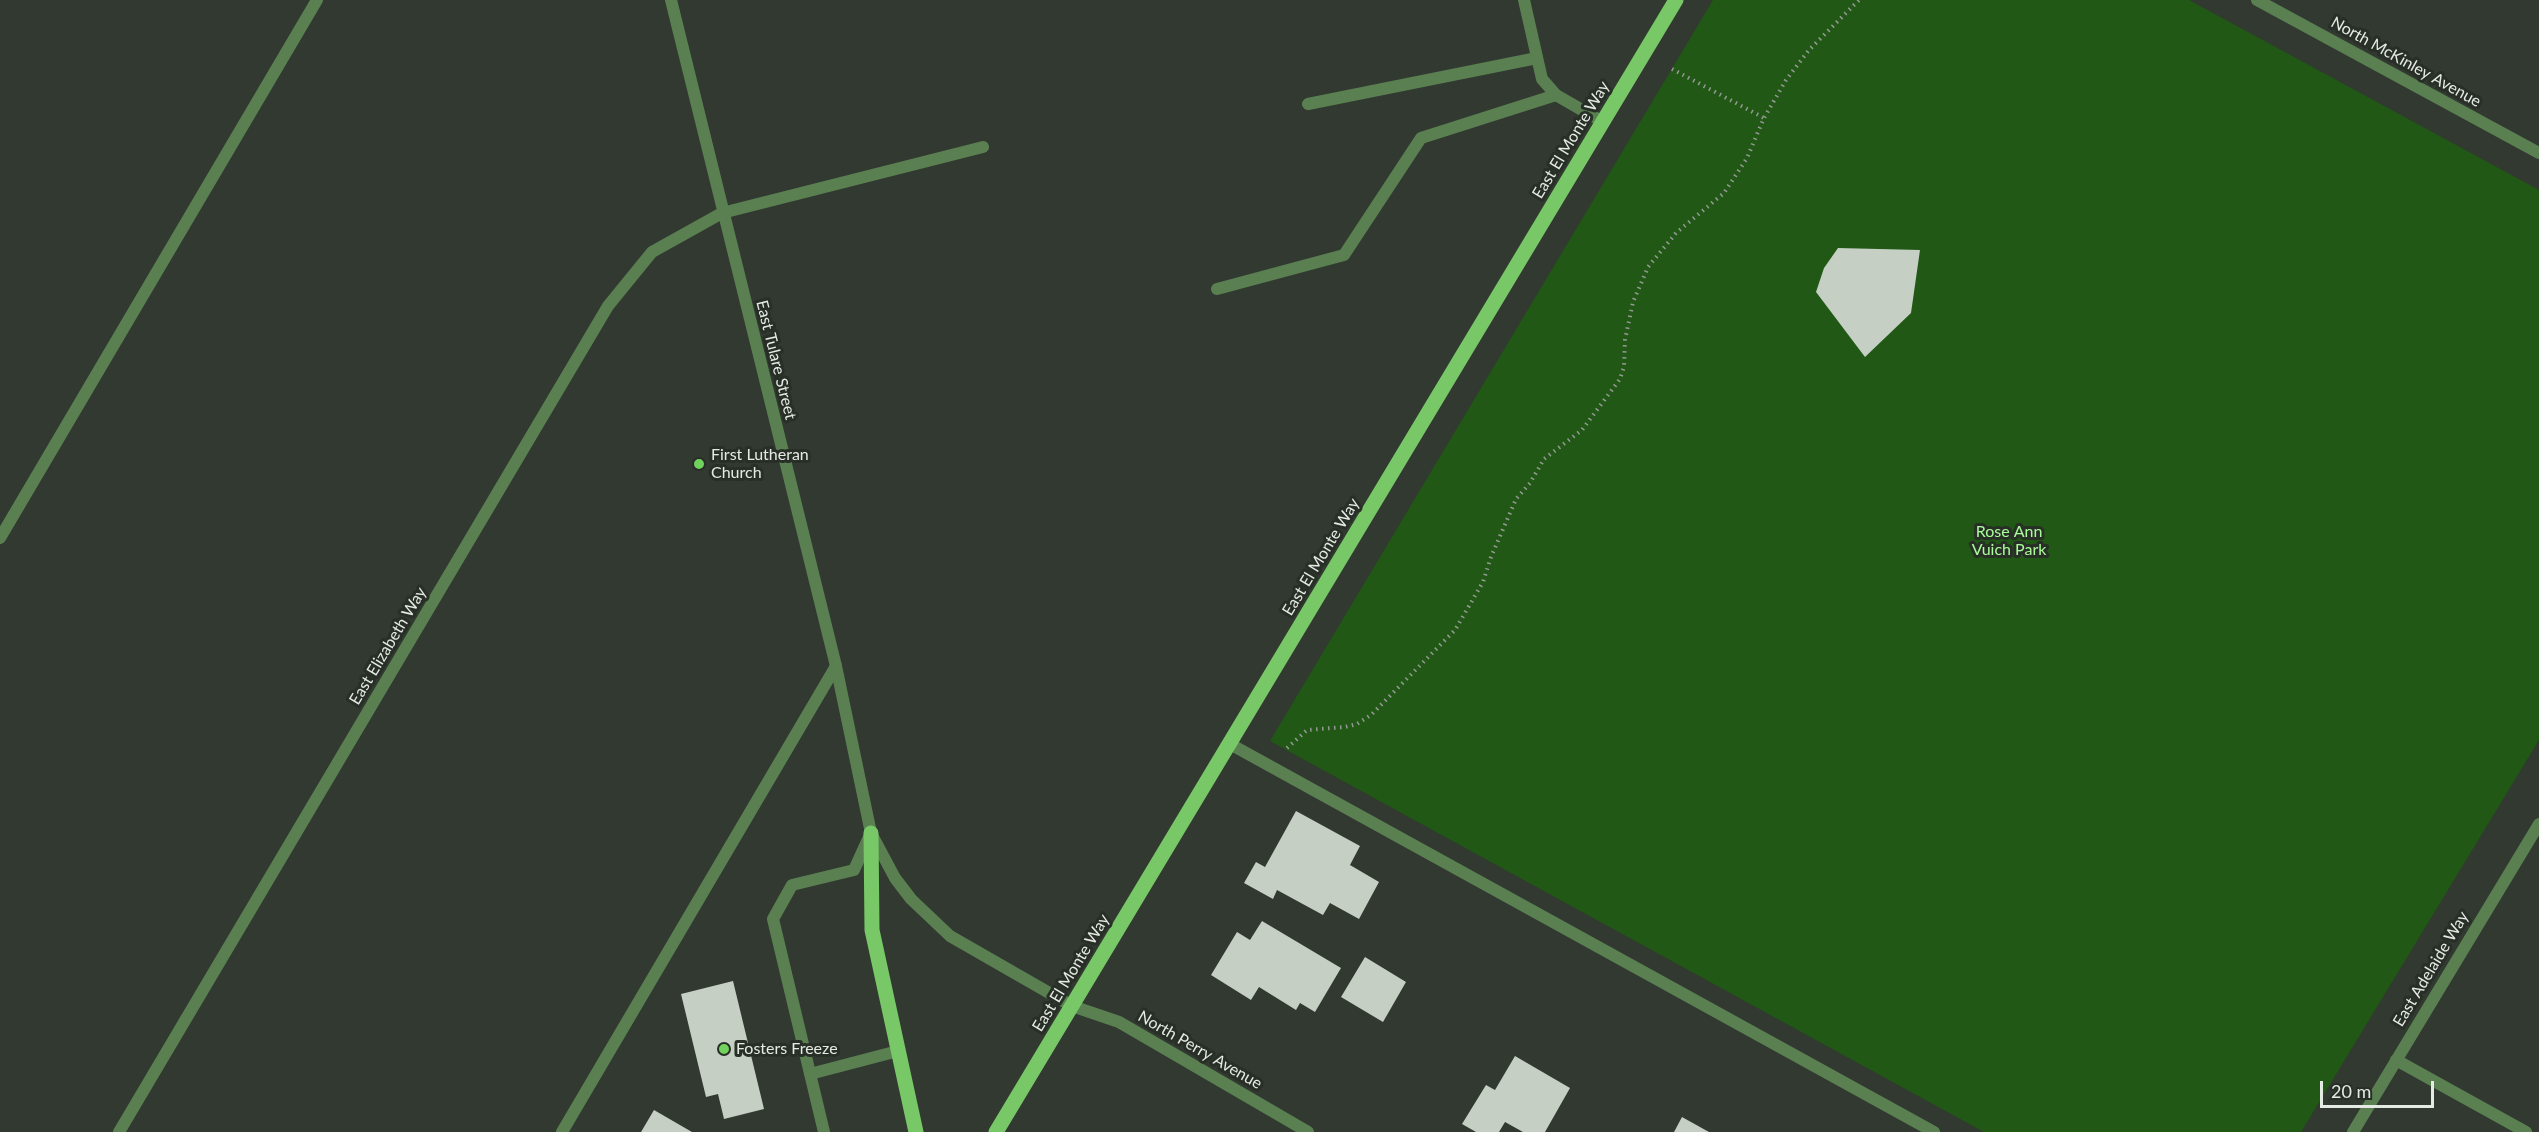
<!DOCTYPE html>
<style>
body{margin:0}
#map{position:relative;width:2539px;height:1132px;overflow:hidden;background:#313930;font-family:Lato,sans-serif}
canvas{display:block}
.scale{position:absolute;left:2320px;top:1081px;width:114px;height:27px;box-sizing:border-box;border:3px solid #e5eae4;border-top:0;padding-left:8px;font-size:18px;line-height:21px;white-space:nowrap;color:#e5eae4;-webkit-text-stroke:4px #272f26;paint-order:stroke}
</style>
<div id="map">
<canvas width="2539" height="1132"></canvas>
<div class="scale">20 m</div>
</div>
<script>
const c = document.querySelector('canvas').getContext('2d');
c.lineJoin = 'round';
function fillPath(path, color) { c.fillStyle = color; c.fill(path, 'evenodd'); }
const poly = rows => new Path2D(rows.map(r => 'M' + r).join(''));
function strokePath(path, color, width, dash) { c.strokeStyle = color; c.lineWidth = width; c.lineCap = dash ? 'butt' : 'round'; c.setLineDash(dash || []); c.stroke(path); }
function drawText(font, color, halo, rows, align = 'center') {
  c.font = font + ' Lato,sans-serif'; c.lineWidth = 6; c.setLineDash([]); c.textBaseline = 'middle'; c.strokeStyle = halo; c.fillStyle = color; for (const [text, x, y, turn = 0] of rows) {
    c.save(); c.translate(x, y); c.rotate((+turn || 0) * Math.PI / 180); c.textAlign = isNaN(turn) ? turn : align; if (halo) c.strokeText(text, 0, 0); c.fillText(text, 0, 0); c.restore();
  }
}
const green = poly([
 [1713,0,2189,0,2539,190,2539,740,2301,1132,1984,1132,1270,741]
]);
const building = poly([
 [1838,248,1920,250,1911,313,1865,357,1816,292,1824,268],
 [1296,811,1360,846,1350,865,1379,882,1359,919,1330,903,1323,915,1277,890,1273,899,1244,883,1256,862,1265,867],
 [1262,921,1341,968,1315,1012,1300,1003,1296,1010,1259,987,1251,1000,1211,975,1237,932,1250,940],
 [1365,957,1406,982,1383,1022,1341,997],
 [733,981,764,1109,724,1119,718,1094,706,1097,681,994],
 [1515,1056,1570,1088,1545,1132,1523,1132,1505,1122,1499,1132,1476,1132,1462,1124,1486,1085,1495,1090],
 [654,1110,692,1132,641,1132],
 [1682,1117,1709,1132,1674,1132]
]);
const path = poly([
 [1672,69,1764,118],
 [1287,748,1307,730,1345,727,1357,724,1371,715,1455,630,1483,582,1491,557,1516,499,1530,483,1544,459,1582,430,1620,379,1624,367,1625,340,1633,302,1648,267,1676,233,1724,193,1747,158,1764,118,1786,80,1809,50,1859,0]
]);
const service = poly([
 [1308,104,1537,58],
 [722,213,983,147],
 [1217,289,1344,255,1421,138,1556,95],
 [0,538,317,0],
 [1230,744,1934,1132],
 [810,1074,898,1051],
 [562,1132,836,666],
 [824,1132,773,919,792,885,854,870,869,837]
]);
const minor = poly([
 [1524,0,1542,79,1556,95,1603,122],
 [2257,0,2539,153],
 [1072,1006,1119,1022,1308,1132],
 [2396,1060,2526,1132],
 [119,1132,608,306,652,252,722,213],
 [2353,1132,2539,824]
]);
const tertiary = poly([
 [671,0,836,666,871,833,895,878,911,899,950,936,1072,1006]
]);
const primary = poly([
 [871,833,872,930,916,1132],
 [996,1132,1676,0]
]);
const markers = [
 [699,464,6,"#71d25e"],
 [724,1049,6,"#71d25e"]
];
const streetNames = [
 ["North McKinley Avenue",2406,62,29],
 ["East El Monte Way",1571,140,-59],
 ["East Tulare Street",776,360,76],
 ["East El Monte Way",1321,557,-59],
 ["East Elizabeth Way",388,646,-59],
 ["East Adelaide Way",2431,969,-59],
 ["East El Monte Way",1071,973,-59],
 ["North Perry Avenue",1200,1050,30]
];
const poiNames = [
 ["First Lutheran",711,455],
 ["Church",711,473],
 ["Fosters Freeze",736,1049]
];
const parkNames = [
 ["Rose Ann",2009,532],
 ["Vuich Park",2009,550]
];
fillPath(green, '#215815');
fillPath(building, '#c5cfc3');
strokePath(path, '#949a93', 4, [1.5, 4.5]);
strokePath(service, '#5a8052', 12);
strokePath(minor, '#5a8052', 12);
strokePath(tertiary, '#5a8052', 12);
strokePath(primary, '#78c868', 15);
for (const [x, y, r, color] of markers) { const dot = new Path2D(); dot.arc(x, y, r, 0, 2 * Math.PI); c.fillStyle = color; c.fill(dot); strokePath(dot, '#272f26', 2); }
drawText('16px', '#e5eae4', '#272f26', streetNames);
drawText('16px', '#e5eae4', '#272f26', poiNames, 'left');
drawText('16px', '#aafb9a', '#272f26', parkNames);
</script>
